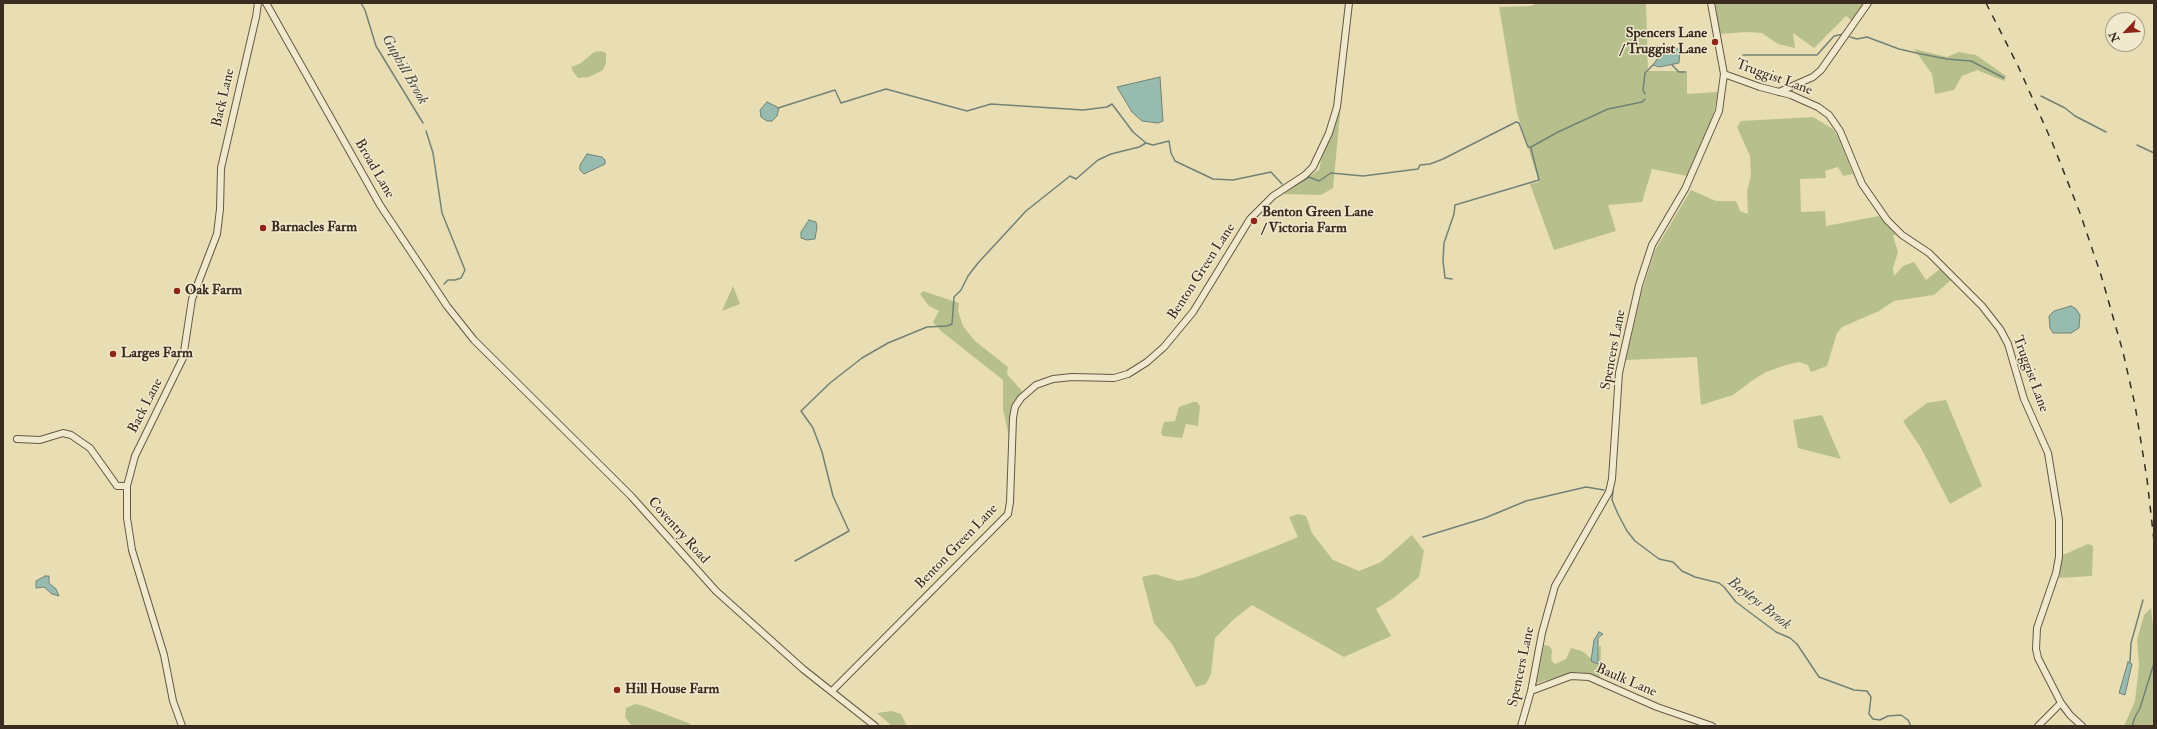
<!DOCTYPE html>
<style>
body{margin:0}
#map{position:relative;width:2157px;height:729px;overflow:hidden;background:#e9ddb4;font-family:"IM FELL Double Pica",serif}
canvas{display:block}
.frame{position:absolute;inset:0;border:4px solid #3a2c20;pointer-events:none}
.north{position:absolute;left:2105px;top:12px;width:40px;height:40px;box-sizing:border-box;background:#f1e9ce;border:1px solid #a89d88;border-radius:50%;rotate:245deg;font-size:11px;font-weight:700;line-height:16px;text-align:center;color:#3a2c20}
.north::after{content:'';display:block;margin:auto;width:14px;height:18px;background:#8f2418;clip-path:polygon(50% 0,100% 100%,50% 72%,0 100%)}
</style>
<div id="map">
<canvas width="2157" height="729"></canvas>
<div class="frame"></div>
<div class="north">N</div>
</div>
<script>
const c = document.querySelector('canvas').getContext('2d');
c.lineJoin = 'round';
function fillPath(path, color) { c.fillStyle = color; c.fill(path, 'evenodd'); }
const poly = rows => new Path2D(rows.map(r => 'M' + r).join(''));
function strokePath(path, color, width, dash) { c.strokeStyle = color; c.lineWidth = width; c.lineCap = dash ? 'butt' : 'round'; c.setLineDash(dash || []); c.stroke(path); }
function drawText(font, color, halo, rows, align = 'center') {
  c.font = font + ' "IM FELL Double Pica",serif'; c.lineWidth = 3; c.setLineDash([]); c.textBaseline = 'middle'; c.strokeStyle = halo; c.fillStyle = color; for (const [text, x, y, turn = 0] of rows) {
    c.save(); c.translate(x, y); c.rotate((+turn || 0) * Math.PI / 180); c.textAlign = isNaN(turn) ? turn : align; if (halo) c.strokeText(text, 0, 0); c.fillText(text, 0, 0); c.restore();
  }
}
const green = poly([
 [1538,3,1646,3,1648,71,1687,71,1687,94,1718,92,1714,112,1702,145,1687,176,1652,169,1642,202,1608,205,1616,231,1554,250,1530,184,1539,182,1517,113,1499,7,1531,6],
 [1715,3,1864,3,1852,21,1846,16,1814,48,1793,33,1795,48,1778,44,1762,33,1746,32,1720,34],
 [1914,49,1947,57,1959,52,1976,55,2006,76,2004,81,1977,70,1962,76,1954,90,1935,94,1932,74],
 [601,51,606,53,606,63,603,70,589,77,578,78,574,73,571,67,581,63,594,52],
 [1341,104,1333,188,1321,195,1282,194,1319,170,1321,161],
 [1813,117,1833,129,1838,137,1853,174,1843,176,1838,167,1825,171,1826,178,1800,179,1801,212,1825,211,1826,226,1879,216,1896,234,1893,236,1898,252,1893,268,1894,276,1903,266,1914,262,1926,280,1940,269,1951,280,1934,295,1894,301,1879,311,1842,327,1837,333,1827,366,1811,372,1808,365,1799,362,1786,365,1766,372,1753,380,1733,395,1701,405,1697,357,1626,360,1642,291,1655,250,1691,190,1716,201,1736,201,1740,211,1748,214,1747,191,1751,175,1750,156,1737,127,1741,121],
 [733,286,740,304,722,311],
 [923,291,959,303,958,311,963,326,975,341,1008,367,1007,374,1022,391,1012,410,1009,437,1003,409,1003,380,941,331,933,322,939,311,929,306,920,294],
 [1946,400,1982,486,1950,504,1921,448,1903,421,1927,403],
 [1193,402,1197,402,1200,406,1198,426,1186,424,1182,438,1163,436,1161,433,1164,422,1175,421,1179,407],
 [1822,415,1841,459,1798,448,1793,420],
 [1298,514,1306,516,1312,533,1333,560,1359,571,1381,562,1412,535,1424,551,1419,577,1395,597,1376,609,1391,636,1344,657,1252,605,1234,619,1215,638,1211,674,1206,684,1196,687,1172,644,1154,623,1142,577,1155,574,1178,581,1196,577,1269,549,1298,537,1289,517],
 [2088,544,2093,546,2092,576,2059,578,2063,555],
 [2151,608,2154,635,2154,726,2124,726,2135,701,2139,665,2137,640,2144,615],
 [1544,645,1549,646,1552,650,1551,660,1555,664,1566,659,1571,648,1582,651,1598,664,1599,646,1601,646,1600,679,1578,672,1536,683],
 [635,704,644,706,691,724,687,726,632,726,625,717,626,708],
 [892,711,901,714,907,726,892,726,877,713]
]);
const water = poly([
 [1676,48,1680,50,1679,63,1659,67,1653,65,1657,59,1676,48],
 [1160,77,1163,121,1158,123,1142,121,1132,112,1117,87,1160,77],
 [767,102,779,108,777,116,772,121,767,121,761,117,760,110,767,102],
 [587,154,602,157,605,160,605,164,584,174,580,170,580,165,587,154],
 [809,220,816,222,817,227,815,239,807,240,801,238,801,232,809,220],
 [2071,306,2076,309,2080,315,2079,328,2071,333,2053,333,2050,328,2049,316,2054,311,2071,306],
 [45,576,49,576,49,583,56,589,59,596,52,594,44,587,36,588,36,581,45,576],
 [1599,632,1603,634,1598,638,1598,664,1591,661,1594,640,1599,632],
 [2128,662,2132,664,2125,695,2119,693,2128,662]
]);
const stream = poly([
 [361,3,365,10,376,46,423,123],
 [1850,37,1857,39,1867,37,1899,49,1921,54,1947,59,1971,61,2004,78],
 [1743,55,1817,55,1834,36,1844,34],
 [1672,65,1679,72,1685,72],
 [1645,94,1643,90,1645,73,1653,65],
 [2041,96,2065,108,2075,116,2106,132],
 [778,108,835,90,841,103,886,89,967,111,991,104,1083,110,1107,107,1112,104,1133,132,1146,143],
 [426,131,433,153,442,213,465,270,461,278,455,280,448,280,444,284],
 [2137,145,2154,153],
 [1294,186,1309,177,1319,181,1331,173,1363,176,1418,169,1420,165,1430,164,1443,159,1516,122,1519,123,1528,147,1531,147,1558,132,1608,109,1642,102,1645,99],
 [1452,279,1445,278,1443,261,1444,243,1454,214,1455,205,1539,180,1531,148],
 [1613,491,1612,500,1618,514,1627,531,1635,541,1659,559,1673,562,1682,571,1695,577,1719,583,1724,587,1736,602,1776,632,1790,638,1797,644,1819,677,1854,690,1867,691,1871,697,1869,714,1873,719,1880,720,1888,716,1901,715,1908,720,1911,726],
 [1423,537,1485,518,1526,501,1586,487,1604,490],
 [795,561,849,531,833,496,822,452,813,428,801,411,830,383,862,358,888,343,927,327,947,326,952,324,954,297,961,290,968,276,978,263,1026,211,1070,176,1076,179,1098,160,1111,154,1139,147,1146,143,1153,145,1169,141,1171,153,1175,161,1213,179,1233,180,1271,172,1282,184],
 [2154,616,2154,631],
 [2130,662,2131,643,2143,600],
 [2132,726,2135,717,2140,708,2154,663]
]);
const minor = poly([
 [266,3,380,205,447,306,474,340,631,496,716,591,803,669,875,726],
 [1724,74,1760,87,1791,95,1818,107,1829,115,1840,131,1862,184,1887,220,1902,235,1929,253,1982,306,2000,329,2008,344,2024,399,2048,453,2059,520,2059,557,2056,573,2037,628,2036,649,2038,658,2061,703,2070,715,2082,726],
 [1779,92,1813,77,1821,70,1868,3],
 [17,439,40,440,63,433,71,435,90,448,117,486,127,486],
 [832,691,1008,514,1010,502,1013,418,1015,407,1021,398,1036,385,1053,379,1072,377,1114,378,1128,374,1147,362,1164,347,1193,312,1250,219,1273,196,1305,175,1313,167,1329,133,1337,107,1349,3],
 [1531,691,1571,676,1589,677,1657,707,1712,726],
 [182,726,173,701,164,655,132,550,127,518,127,486,135,456,183,358,192,299,217,234,220,209,221,168,256,17,258,3],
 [1521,726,1531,691,1542,633,1555,586,1609,492,1612,479,1619,373,1639,285,1652,245,1685,189,1719,111,1724,74,1711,3],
 [2038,726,2061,703]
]);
const rail = poly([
 [1986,3,2018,66,2052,142,2080,213,2101,275,2123,352,2135,405,2147,479,2154,541]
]);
const markers = [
 [1715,42,4,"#8f2418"],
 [1254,221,4,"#8f2418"],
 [263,228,4,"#8f2418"],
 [177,291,4,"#8f2418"],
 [113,354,4,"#8f2418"],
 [617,690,4,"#8f2418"]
];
const poiNames = [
 ["Spencers Lane",1707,34,"right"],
 ["/ Truggist Lane",1707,50,"right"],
 ["Benton Green Lane",1262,213],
 ["/ Victoria Farm",1262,229],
 ["Barnacles Farm",271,228],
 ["Oak Farm",185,291],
 ["Larges Farm",121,354],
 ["Hill House Farm",625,690]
];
const streetNames = [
 ["Truggist Lane",1774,78,20],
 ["Back Lane",224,98,-77],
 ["Broad Lane",374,169,60],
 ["Benton Green Lane",1202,272,-57],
 ["Spencers Lane",1614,350,-79],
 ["Truggist Lane",2030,374,70],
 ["Back Lane",146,406,-63],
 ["Coventry Road",678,531,48],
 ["Benton Green Lane",957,547,-46],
 ["Spencers Lane",1522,667,-78],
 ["Baulk Lane",1626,681,23]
];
const waterNames = [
 ["Guphill Brook",404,70,60],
 ["Bayleys Brook",1759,604,38]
];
fillPath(green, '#b7c08c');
fillPath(water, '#97bbaf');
strokePath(water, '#728276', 1);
strokePath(stream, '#728276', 1.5);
strokePath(minor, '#665845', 8);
strokePath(minor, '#f1e9ce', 6);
strokePath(rail, '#3a2c20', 1.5, [7, 7]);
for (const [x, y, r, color] of markers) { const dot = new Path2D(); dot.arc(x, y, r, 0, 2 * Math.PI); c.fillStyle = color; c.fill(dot); strokePath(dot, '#f1e9ce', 1.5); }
drawText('bold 14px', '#3a2c20', '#f1e9ce', poiNames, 'left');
drawText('14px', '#3a2c20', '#f1e9ce', streetNames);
drawText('italic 15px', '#515044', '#f1e9ce', waterNames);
</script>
